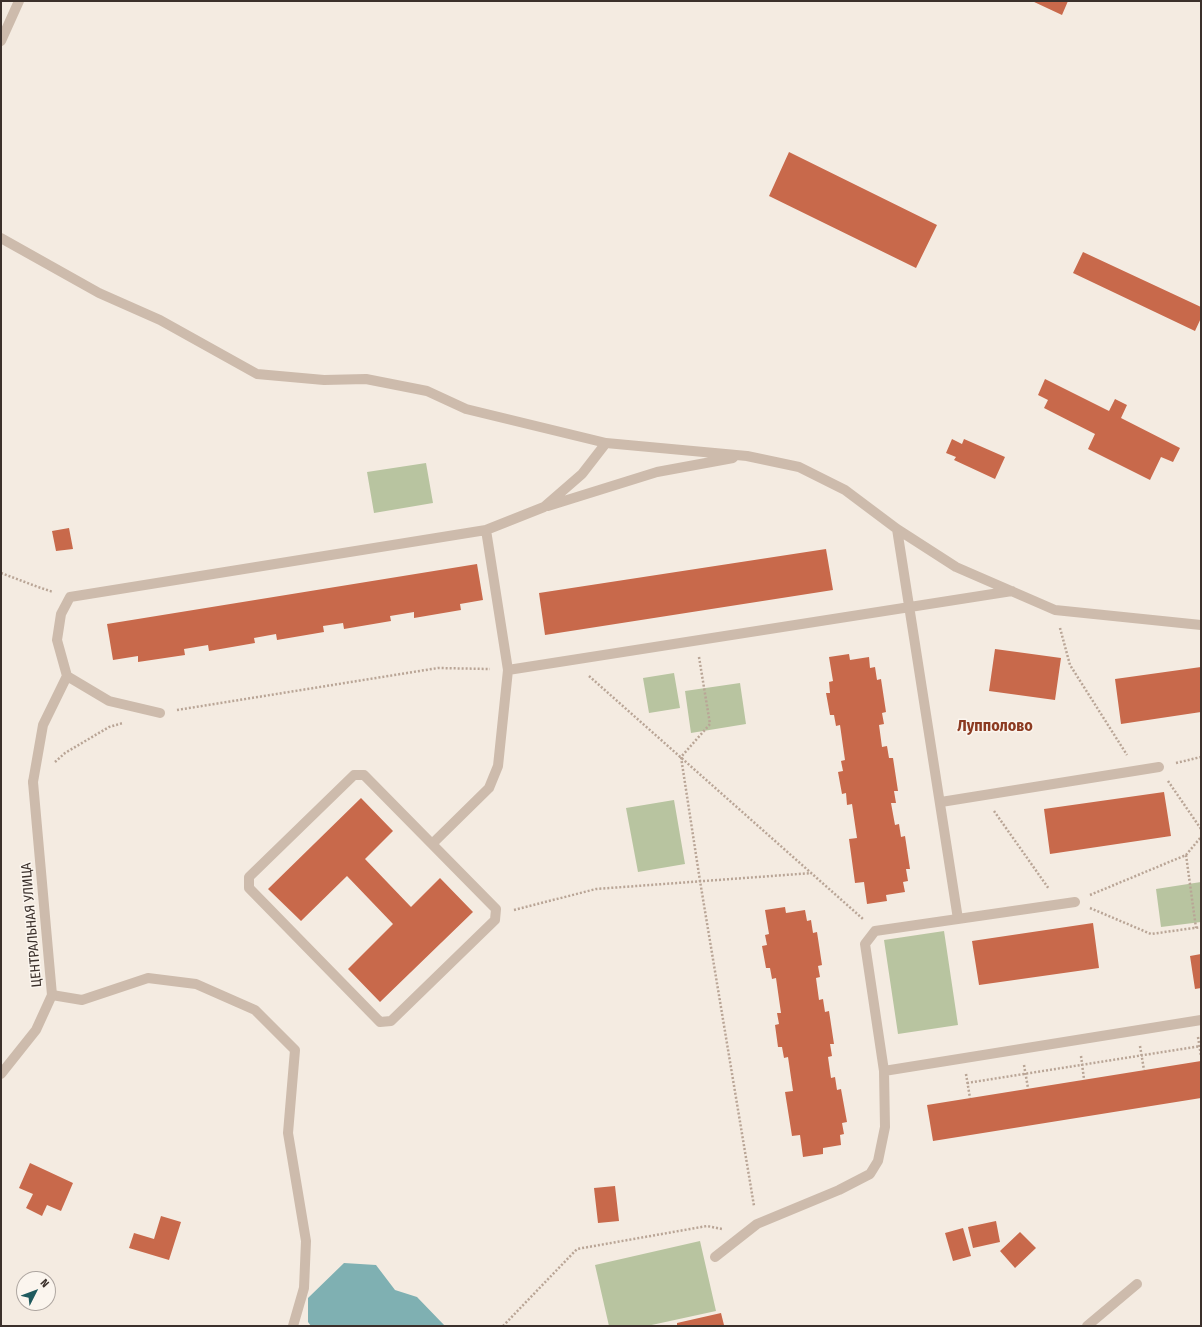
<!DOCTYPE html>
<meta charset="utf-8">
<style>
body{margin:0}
#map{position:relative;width:1202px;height:1327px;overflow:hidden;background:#f4ebe1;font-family:"Fira Sans Condensed",sans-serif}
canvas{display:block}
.frame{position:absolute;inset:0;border:2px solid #3b302b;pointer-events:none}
.north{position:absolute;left:16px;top:1271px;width:40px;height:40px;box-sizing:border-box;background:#fbf5ee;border:1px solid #aea6a0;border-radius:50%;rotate:48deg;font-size:11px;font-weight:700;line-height:16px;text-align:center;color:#3b302b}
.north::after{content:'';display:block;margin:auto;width:14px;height:18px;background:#1f5a5e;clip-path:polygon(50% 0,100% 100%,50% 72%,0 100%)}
</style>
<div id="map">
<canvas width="1202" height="1327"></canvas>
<div class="frame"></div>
<div class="north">N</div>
</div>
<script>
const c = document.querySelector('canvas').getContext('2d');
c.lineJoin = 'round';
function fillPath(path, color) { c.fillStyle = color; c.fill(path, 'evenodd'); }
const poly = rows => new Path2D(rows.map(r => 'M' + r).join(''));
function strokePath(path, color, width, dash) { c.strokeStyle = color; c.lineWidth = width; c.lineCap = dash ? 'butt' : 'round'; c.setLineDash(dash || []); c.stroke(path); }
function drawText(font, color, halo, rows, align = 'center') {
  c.font = font + ' "Fira Sans Condensed",sans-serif'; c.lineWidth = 3; c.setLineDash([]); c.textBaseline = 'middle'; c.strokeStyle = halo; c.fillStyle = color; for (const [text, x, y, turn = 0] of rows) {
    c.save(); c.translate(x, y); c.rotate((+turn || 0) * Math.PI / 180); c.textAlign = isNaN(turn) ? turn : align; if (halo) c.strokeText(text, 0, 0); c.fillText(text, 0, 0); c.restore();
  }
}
const green = poly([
 [426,463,433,503,374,513,367,472],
 [674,673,680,708,649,713,643,678],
 [740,683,746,724,691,733,685,691],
 [674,800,685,864,638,872,626,808],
 [1201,882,1201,922,1161,927,1156,889],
 [944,931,958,1025,898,1034,884,940],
 [700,1241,716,1311,647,1326,609,1326,595,1265]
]);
const water = poly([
 [344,1263,376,1265,395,1290,417,1297,445,1326,311,1326,308,1322,308,1298]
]);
const building = poly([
 [1032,1,1068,1,1062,15],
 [789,152,937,225,916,268,769,196],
 [1083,252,1201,307,1201,318,1195,331,1073,273],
 [1045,379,1109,411,1115,399,1127,405,1121,418,1180,448,1173,462,1161,457,1150,480,1088,449,1095,434,1044,408,1048,400,1038,395],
 [952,439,962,444,964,439,1005,457,995,479,954,460,956,457,946,453],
 [69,528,73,549,56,551,52,531],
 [826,549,833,590,545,635,539,593],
 [477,564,483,600,460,604,461,610,414,618,414,612,390,616,391,621,344,629,343,623,323,626,324,632,277,640,276,634,254,638,255,643,209,651,208,645,184,649,185,655,138,662,138,656,113,660,107,624],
 [995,649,1061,658,1055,700,989,691],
 [849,654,850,660,869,657,870,668,875,667,877,680,881,679,886,712,882,713,884,724,879,725,882,747,887,746,889,758,893,758,898,791,894,791,896,803,891,803,895,825,899,824,901,837,905,836,910,869,906,869,908,881,903,882,905,892,886,895,887,901,867,904,864,882,855,883,849,839,857,838,852,804,847,805,846,793,842,794,838,772,843,771,841,761,845,760,840,725,836,726,834,715,830,715,826,693,830,693,829,682,833,681,829,657],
 [1201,667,1201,712,1121,724,1115,679],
 [1164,792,1171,836,1050,854,1044,809],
 [361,798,393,831,365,859,411,907,440,878,473,912,380,1002,348,969,393,924,347,876,301,921,268,889],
 [785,907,786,913,805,910,807,921,811,920,813,933,817,932,822,965,818,966,820,977,816,978,819,1000,823,999,825,1012,829,1011,834,1044,830,1044,832,1056,828,1057,831,1078,835,1077,837,1090,841,1089,847,1122,842,1123,844,1134,840,1135,841,1145,823,1148,823,1154,803,1157,800,1135,792,1136,785,1092,793,1091,788,1057,784,1058,782,1047,778,1047,775,1025,779,1024,777,1013,781,1013,776,978,772,979,770,968,766,968,762,946,767,945,765,935,769,934,765,910],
 [1093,923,1099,968,979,985,972,941],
 [1201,954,1201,988,1195,989,1190,956],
 [1201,1061,1201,1098,933,1141,927,1105],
 [30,1163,73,1183,61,1211,47,1205,42,1216,26,1208,33,1194,19,1188],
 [615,1186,619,1221,598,1223,594,1188],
 [161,1216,181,1222,169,1260,129,1248,134,1233,154,1239],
 [996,1221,1000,1242,973,1248,968,1227],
 [963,1228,971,1256,953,1261,945,1233],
 [1020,1232,1036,1248,1015,1268,1000,1251],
 [721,1313,724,1325,719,1326,677,1326,677,1323]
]);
const path = poly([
 [1,573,38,587,53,592],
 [1060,628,1070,665,1127,755],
 [699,657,710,724,681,757,700,881,754,1206],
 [589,676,863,919],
 [177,710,438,668,490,669],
 [55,762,65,753,109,727,123,723],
 [1176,763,1201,757],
 [1168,781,1201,829],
 [994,811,1049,889],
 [1186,855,1196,928],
 [1090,895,1186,855,1201,837],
 [1090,908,1151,934,1201,927],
 [514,910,596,889,812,873],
 [1198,1037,1201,1056],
 [1140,1046,1144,1070],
 [1081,1056,1084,1079],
 [1024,1065,1028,1088],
 [966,1074,970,1098],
 [967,1083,1201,1046],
 [503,1326,577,1249,707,1226,722,1229]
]);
const service = poly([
 [1,41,19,1],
 [1,238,99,293,160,320,257,374,324,380,366,379,427,391,466,409,606,443,747,456,799,467,845,490,897,529,956,567,1055,610,1201,625],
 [548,506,657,472,733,458],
 [897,529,958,919],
 [486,530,508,670,1012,591],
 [160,713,109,701,67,676,57,640,61,614,70,597,486,530,544,507,582,474,606,443],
 [354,775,364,775,496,909,495,920,391,1021,380,1022,249,888,249,877,354,775],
 [33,782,43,725,67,676],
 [941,802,1159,767],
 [432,844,489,788,498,766,508,670],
 [52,995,82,1000,148,978,196,984,255,1010,295,1050,288,1133,306,1241,304,1288,293,1326],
 [884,1071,1201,1020],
 [715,1257,757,1224,839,1190,870,1174,878,1161,885,1127,884,1071,865,944,875,931,1075,902],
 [1087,1326,1137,1284]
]);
const minor = poly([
 [1,1074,36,1030,52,995,33,782]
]);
const streetNames = [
 ["ЦЕНТРАЛЬНАЯ УЛИЦА",32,925,-95]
];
const quarterNames = [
 ["Лупполово",995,727]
];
fillPath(green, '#b8c4a0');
fillPath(water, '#7fb0b2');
fillPath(building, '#c8694b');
strokePath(path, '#b9a596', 2.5, [2, 2]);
strokePath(service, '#cdbbac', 10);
strokePath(minor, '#cdbbac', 10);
drawText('14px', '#3b302b', '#fbf5ee', streetNames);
drawText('bold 16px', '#8c3b22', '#fbf5ee', quarterNames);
</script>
